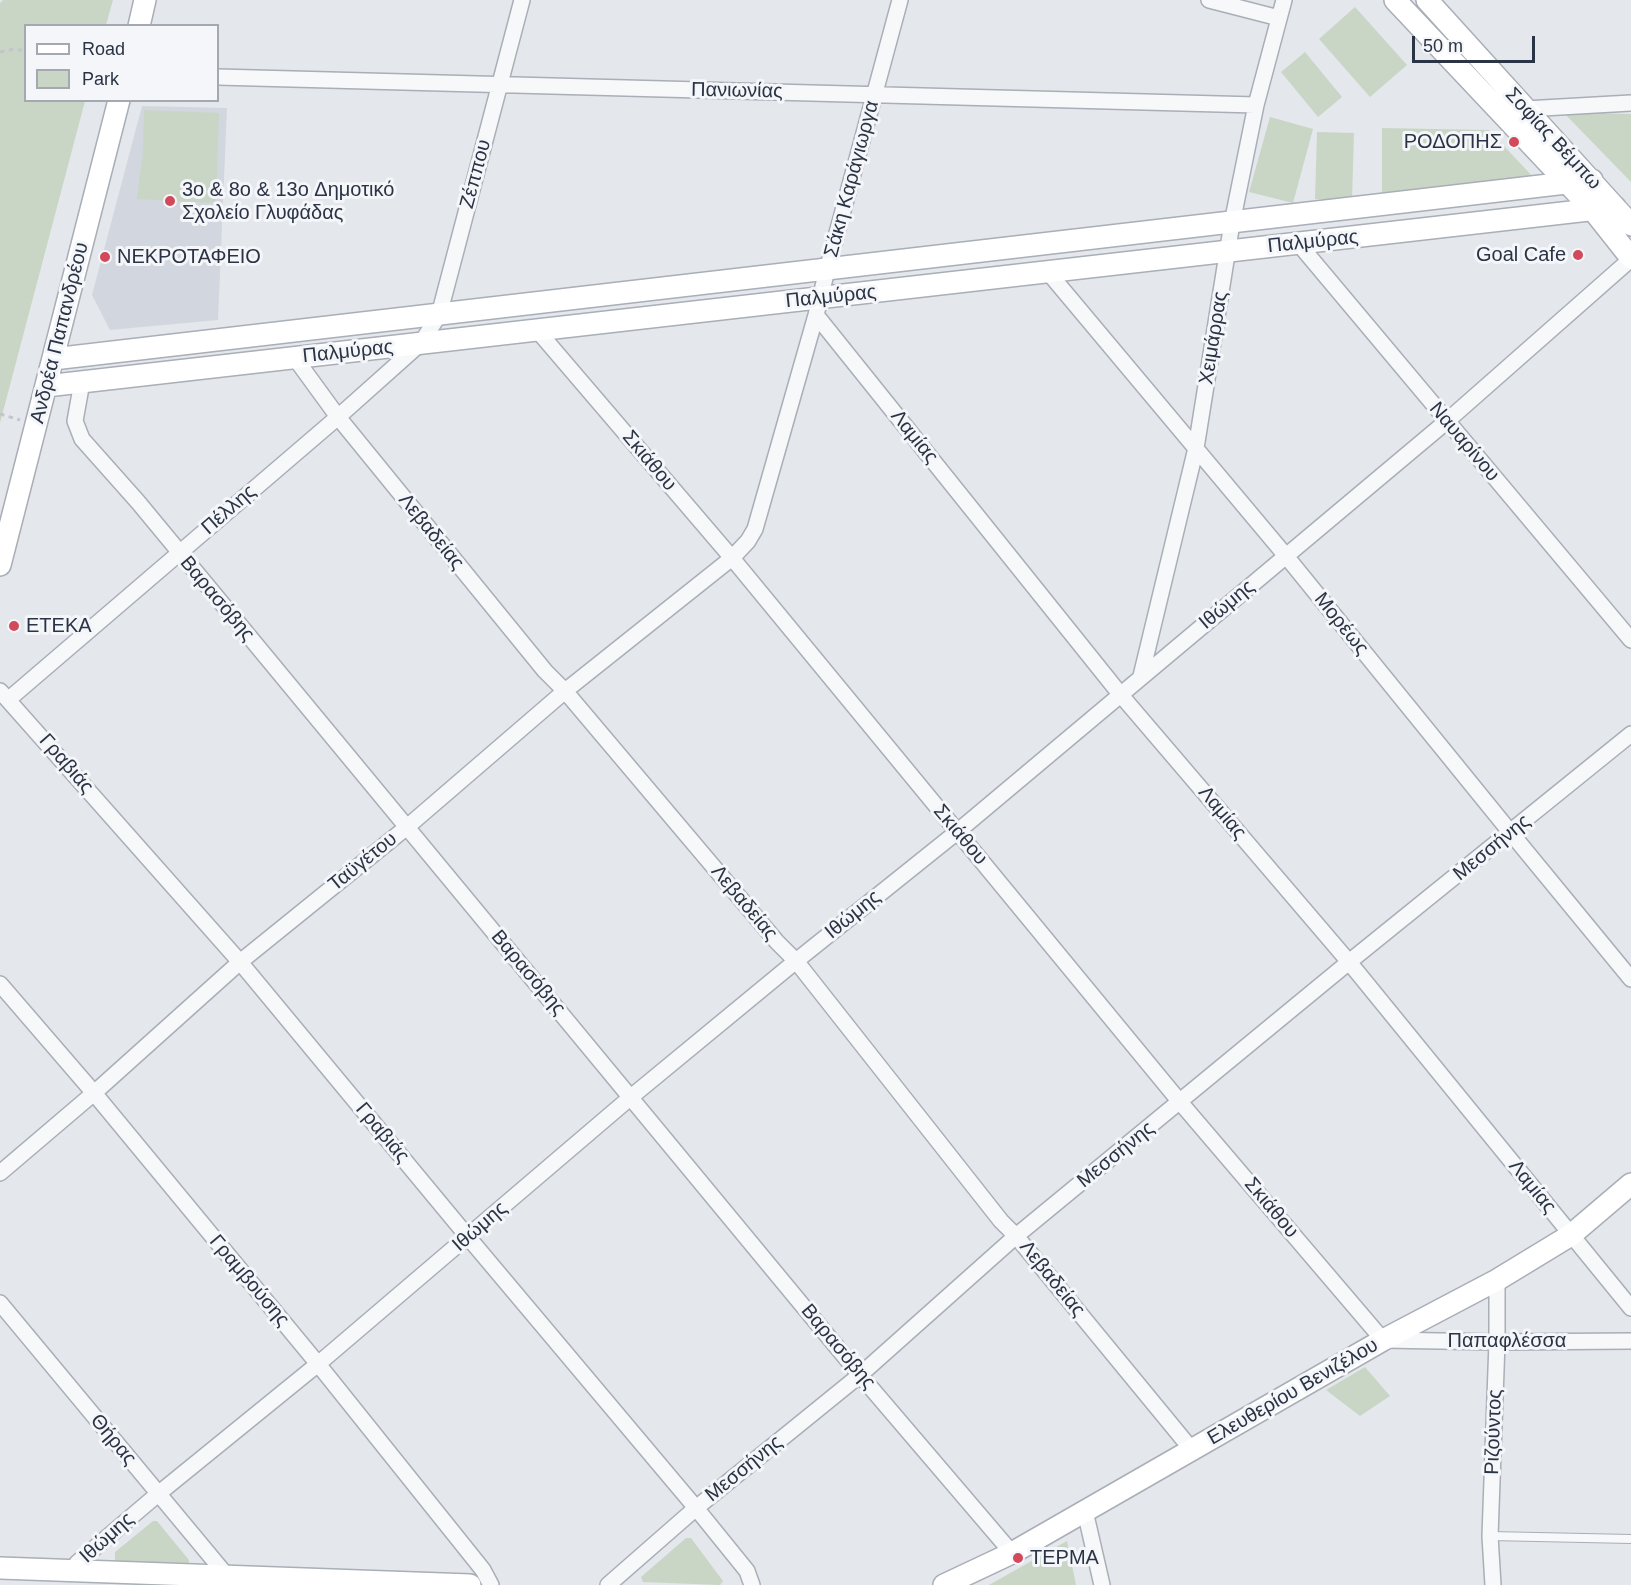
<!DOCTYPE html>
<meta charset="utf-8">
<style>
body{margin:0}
#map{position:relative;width:1631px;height:1585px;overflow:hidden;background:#e4e7ec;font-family:Arial,sans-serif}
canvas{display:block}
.legend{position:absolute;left:24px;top:24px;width:195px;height:78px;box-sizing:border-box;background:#f4f6f9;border:2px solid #a4a8b1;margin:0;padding:8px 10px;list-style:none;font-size:18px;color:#2b3445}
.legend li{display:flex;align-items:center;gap:12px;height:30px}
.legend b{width:30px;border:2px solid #a4a8b1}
.scale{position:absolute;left:1412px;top:36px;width:123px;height:27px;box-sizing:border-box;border:3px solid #2b3445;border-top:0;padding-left:8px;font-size:18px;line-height:21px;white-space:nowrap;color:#2b3445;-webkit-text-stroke:4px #f4f6f9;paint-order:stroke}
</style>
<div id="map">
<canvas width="1631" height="1585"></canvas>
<ul class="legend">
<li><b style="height:8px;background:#fff"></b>Road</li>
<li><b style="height:16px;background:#c9d6c5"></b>Park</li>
</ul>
<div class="scale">50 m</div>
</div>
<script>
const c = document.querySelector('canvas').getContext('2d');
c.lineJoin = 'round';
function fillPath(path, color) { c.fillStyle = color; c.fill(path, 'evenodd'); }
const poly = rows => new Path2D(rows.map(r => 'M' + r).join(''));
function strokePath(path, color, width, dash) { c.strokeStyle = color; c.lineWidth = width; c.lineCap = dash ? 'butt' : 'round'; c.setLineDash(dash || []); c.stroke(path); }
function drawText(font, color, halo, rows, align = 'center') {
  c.font = font + ' Arial,sans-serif'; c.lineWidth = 6; c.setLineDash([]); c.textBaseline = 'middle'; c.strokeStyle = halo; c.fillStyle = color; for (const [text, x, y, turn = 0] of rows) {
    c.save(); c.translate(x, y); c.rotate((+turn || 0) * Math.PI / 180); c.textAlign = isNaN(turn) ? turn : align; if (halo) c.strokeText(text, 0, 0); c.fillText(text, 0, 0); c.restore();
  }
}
const built = poly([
 [142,106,227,108,218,320,110,330,92,295]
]);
const green = poly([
 [3,0,113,0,106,25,26,26,26,100,85,101,0,423,0,3],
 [1355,7,1407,65,1370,97,1319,39],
 [1305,52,1342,97,1318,117,1281,72],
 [144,110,219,113,216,203,137,199,143,151],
 [1563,112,1631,114,1631,182],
 [1270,117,1313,129,1293,203,1249,192],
 [1382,128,1489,130,1534,178,1382,198],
 [1317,132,1354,133,1352,200,1315,199],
 [1365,1367,1390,1396,1360,1416,1326,1390],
 [153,1521,157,1521,189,1560,189,1563,115,1561,115,1552],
 [686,1538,691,1538,723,1581,720,1585,643,1582,641,1577],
 [1067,1541,1076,1585,989,1585]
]);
const path = poly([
 [0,52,14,49,26,51],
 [0,414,20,420]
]);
const lane = poly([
 [1490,1536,1631,1539]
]);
const street = poly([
 [1209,0,1279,18],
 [218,77,1256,105],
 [1525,109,1631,103],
 [1298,243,1631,640],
 [1048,272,1286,556,1511,833,1631,979],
 [816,315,1120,694,1349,962,1631,1308],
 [537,330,732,558,1180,1102,1383,1340,1497,1342,1631,1341],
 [295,358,338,417,545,671,565,691,777,942,796,961,1001,1221,1016,1236,1192,1450],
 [82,382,75,421,82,439,138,502,860,1375,1012,1553],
 [1141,676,1196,448,1232,223,1256,105,1284,0],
 [0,691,240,962,468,1237,696,1508,747,1571,752,1585],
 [9,699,338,417,421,343,439,315,522,0],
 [0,984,94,1093,318,1364,483,1570,491,1585],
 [0,1173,94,1093,240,962,407,827,565,691,732,558,748,541,755,529,816,315,827,270,900,0],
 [0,1303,227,1576],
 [1085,1511,1102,1585],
 [74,1571,77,1563,158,1494,318,1364,631,1097,796,961,957,832,1447,421,1631,259],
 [608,1585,696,1508,860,1375,1016,1236,1349,962,1631,734],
 [1493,1585,1490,1536,1497,1342,1497,1280]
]);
const secondary = poly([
 [1395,0,1593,210,1631,258],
 [1427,0,1631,225],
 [139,26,145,0],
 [53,359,1592,180],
 [46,386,1615,207],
 [0,565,119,100],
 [0,1568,470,1585],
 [944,1585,1012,1553,1383,1340,1497,1280,1571,1235,1631,1184]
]);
const markers = [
 [1514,142,6,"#d1495b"],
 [170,201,6,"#d1495b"],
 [1578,255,6,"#d1495b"],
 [105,257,6,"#d1495b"],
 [14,626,6,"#d1495b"],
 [1018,1558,6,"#d1495b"]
];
const streetNames = [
 ["Πανιωνίας",737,91,1],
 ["Σοφίας Βέμπω",1553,139,47],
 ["Ζέππου",476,174,-75],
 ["Σάκη Καράγιωργα",852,179,-75],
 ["Παλμύρας",1313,242,-6],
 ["Παλμύρας",831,297,-6],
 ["Ανδρέα Παπανδρέου",60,333,-76],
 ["Χειμάρρας",1214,338,-81],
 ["Παλμύρας",348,352,-6],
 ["Λαμίας",914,437,51],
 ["Ναυαρίνου",1464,442,50],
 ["Σκιάθου",649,461,50],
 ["Πέλλης",229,510,-41],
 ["Λεβαδείας",431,532,51],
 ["Βαρασόβης",217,599,50],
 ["Ιθώμης",1227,605,-40],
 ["Μορέως",1341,624,51],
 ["Γραβιάς",66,764,49],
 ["Λαμίας",1222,813,50],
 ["Σκιάθου",960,835,50],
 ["Μεσσήνης",1492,848,-39],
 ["Ταϋγέτου",363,862,-39],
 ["Λεβαδείας",744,903,50],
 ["Ιθώμης",853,915,-39],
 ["Βαρασόβης",528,973,50],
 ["Γραβιάς",382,1133,50],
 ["Μεσσήνης",1116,1155,-39],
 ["Λαμίας",1532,1187,51],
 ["Σκιάθου",1271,1208,50],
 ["Ιθώμης",480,1227,-41],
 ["Λεβαδείας",1052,1279,51],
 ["Γραμβούσης",249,1281,50],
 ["Παπαφλέσσα",1507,1341],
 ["Βαρασόβης",838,1347,50],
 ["Ελευθερίου Βενιζέλου",1293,1392,-30],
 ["Ριζούντος",1494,1432,-88],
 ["Θήρας",113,1440,50],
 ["Μεσσήνης",744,1469,-39],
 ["Ιθώμης",107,1538,-42]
];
const poiNames = [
 ["ΡΟΔΟΠΗΣ",1502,142,"right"],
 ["3ο & 8ο & 13ο Δημοτικό",182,190],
 ["Σχολείο Γλυφάδας",182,213],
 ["Goal Cafe",1566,255,"right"],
 ["ΝΕΚΡΟΤΑΦΕΙΟ",117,257],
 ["ΕΤΕΚΑ",26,626],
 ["TΕΡΜΑ",1030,1558]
];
fillPath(built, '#d2d6de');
fillPath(green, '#c9d6c5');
strokePath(lane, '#a9aeb7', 10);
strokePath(street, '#a9aeb7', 18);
strokePath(secondary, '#a9aeb7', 24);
strokePath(path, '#c2c5cb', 3, [4.5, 4.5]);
strokePath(lane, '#f7f8fa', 8);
strokePath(street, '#f7f8fa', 15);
strokePath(secondary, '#fff', 21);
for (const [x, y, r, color] of markers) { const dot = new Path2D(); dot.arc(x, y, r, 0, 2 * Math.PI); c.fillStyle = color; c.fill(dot); strokePath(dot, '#f4f6f9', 2); }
drawText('20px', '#2b3445', '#f4f6f9', streetNames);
drawText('20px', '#2b3445', '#f4f6f9', poiNames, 'left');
</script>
